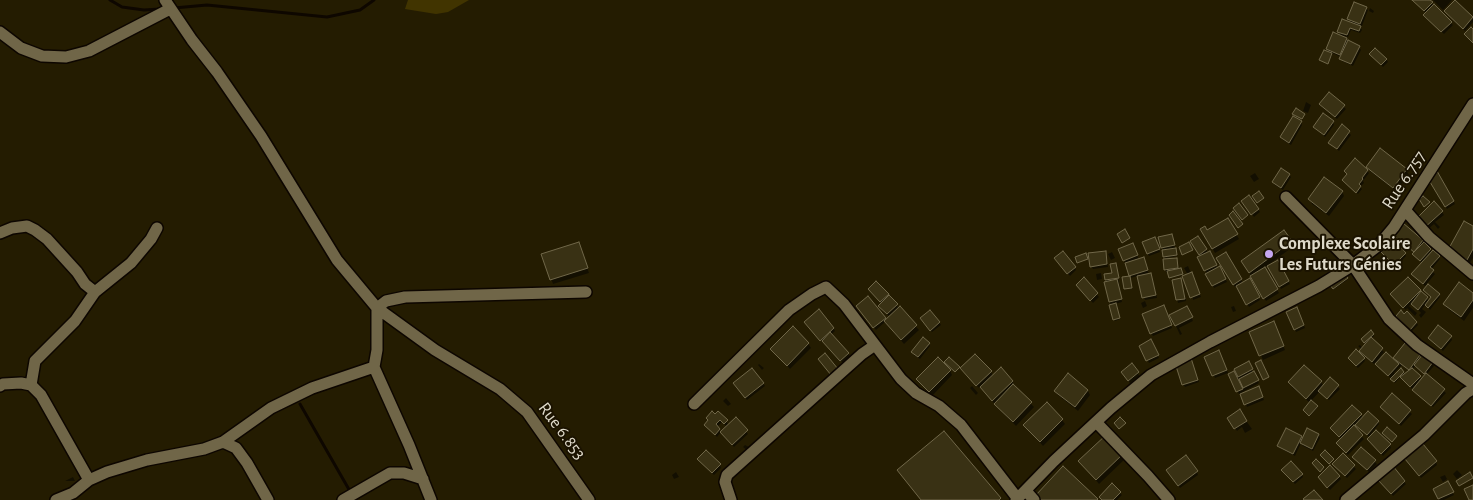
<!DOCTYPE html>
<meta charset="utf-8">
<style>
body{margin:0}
canvas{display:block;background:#241c01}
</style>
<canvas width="1473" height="500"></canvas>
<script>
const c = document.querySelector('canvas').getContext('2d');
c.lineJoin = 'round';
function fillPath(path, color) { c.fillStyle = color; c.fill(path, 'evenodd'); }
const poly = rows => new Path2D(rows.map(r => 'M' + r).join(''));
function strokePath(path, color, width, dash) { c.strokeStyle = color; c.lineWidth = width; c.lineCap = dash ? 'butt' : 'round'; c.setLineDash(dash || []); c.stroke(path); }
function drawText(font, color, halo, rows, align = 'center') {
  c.font = font + ' "Alegreya Sans",sans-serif'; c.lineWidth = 4; c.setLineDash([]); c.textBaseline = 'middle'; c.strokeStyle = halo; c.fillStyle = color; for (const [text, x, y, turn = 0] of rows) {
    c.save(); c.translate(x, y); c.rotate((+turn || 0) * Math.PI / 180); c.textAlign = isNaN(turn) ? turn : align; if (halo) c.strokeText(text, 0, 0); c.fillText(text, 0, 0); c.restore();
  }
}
const green = poly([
 [408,0,469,0,448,12,436,14,405,9]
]);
const shadow = poly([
 [1413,0,1428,0,1453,25,1444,34,1426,18,1426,13],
 [1433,0,1452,0,1443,10],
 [1455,1,1473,19,1473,22,1465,31,1447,14],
 [1366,8,1368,10,1362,26,1359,25,1362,30,1360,33,1351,30,1348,37,1344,36,1347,41,1359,47,1361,50,1353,66,1342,61,1341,57,1330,52,1332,55,1328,64,1321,61,1330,54,1327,49,1342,37,1339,32,1351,23,1349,19],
 [1370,8,1374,11,1373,13,1369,11],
 [1373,57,1386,59,1388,62,1383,67],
 [1330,94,1346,109,1337,119,1322,107],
 [1306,102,1311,105,1308,113,1303,111],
 [1301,122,1302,125,1291,145,1283,140,1282,137],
 [1333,122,1334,125,1325,137,1315,127],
 [1342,126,1351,135,1339,151,1330,143],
 [1380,150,1406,170,1409,175,1396,191,1370,171,1367,167],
 [1367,171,1369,173,1363,181,1364,183,1360,187,1362,189,1358,194,1344,180],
 [1255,173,1259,179,1254,182,1250,176],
 [1437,173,1455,204,1447,209,1429,177],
 [1289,175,1291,177,1283,190,1275,185,1273,182],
 [1342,191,1344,196,1329,216,1312,204,1310,199],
 [1244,204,1258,209,1260,212,1254,217],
 [1442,212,1444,215,1435,222,1440,227,1438,229,1434,224,1426,231,1418,223],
 [1228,219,1239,239,1215,253,1202,230,1207,231],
 [1473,228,1473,258,1469,264,1452,254],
 [1284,232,1294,246,1264,268,1279,293,1266,301,1245,266],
 [1172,235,1177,256,1165,258,1160,238],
 [1198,238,1208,253,1209,252,1218,269,1220,268,1227,282,1214,288,1199,258,1201,256,1192,242],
 [1397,238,1422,240,1432,252,1439,257,1440,259,1431,270,1435,274,1425,286,1413,275,1422,263,1415,256,1415,253],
 [1156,241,1160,252,1149,256,1148,254],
 [579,243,589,273,553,284,543,255],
 [1134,247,1139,260,1145,261,1149,275,1152,277,1157,298,1145,300,1138,276,1130,278,1132,289,1125,289,1124,278,1131,277,1120,250],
 [1105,252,1108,267,1093,269,1091,266],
 [1112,252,1115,258,1111,260,1108,254],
 [1225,254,1243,283,1249,280,1260,300,1249,307,1237,286,1235,287,1218,259],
 [1405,254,1406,256,1396,267,1385,255],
 [1176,259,1179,270,1180,269,1182,275,1171,278,1169,272,1167,273,1165,270],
 [1058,261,1075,268,1076,270,1070,276],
 [1278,262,1290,284,1281,289,1269,267],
 [1116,265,1122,302,1115,304,1120,319,1115,321,1105,283,1107,282,1106,275,1113,274],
 [1188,266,1201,297,1193,300,1188,275,1184,268],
 [1101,273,1102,279,1097,280,1096,274],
 [1344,276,1347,280,1334,289,1331,285],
 [1084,279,1099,297,1093,303,1079,288],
 [1181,279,1186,301,1178,303,1173,281],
 [1408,279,1429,301,1432,298,1424,290,1439,294,1440,297,1430,310,1426,304,1422,309,1426,312,1421,318,1419,315,1421,313,1412,303,1409,306,1417,313,1415,316,1407,308,1406,310,1393,297],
 [876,283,919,330,904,344,885,322,876,330,859,309,884,318,886,321,890,317,881,309,882,304,871,292],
 [1473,294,1473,308,1464,321,1447,308,1444,304],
 [1145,301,1147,306,1143,308,1141,303],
 [1234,306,1236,311,1233,312,1231,307],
 [1187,308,1193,321,1179,328,1182,334,1180,335,1171,315],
 [1165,310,1172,328,1153,336,1151,333],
 [1298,311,1305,328,1296,332,1295,329],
 [1399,319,1416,322,1418,325,1412,331],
 [923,321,939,322,941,325,932,332],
 [807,325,833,328,835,331,831,335,850,356,843,363],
 [1276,327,1285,350,1263,360,1251,333],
 [1371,332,1374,336,1370,339,1384,352,1380,357,1381,358,1393,360,1405,345,1421,359,1432,363,1434,366,1426,375,1446,393,1433,407,1416,393,1401,376,1395,383,1376,362,1374,364,1361,353,1365,361,1358,368,1351,361,1349,358,1359,354,1362,350,1358,346,1360,345,1363,349,1367,344,1363,340],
 [1402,365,1410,371,1405,375,1403,372,1396,375,1394,373],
 [1415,366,1426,376,1422,380,1412,370],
 [1451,337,1452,340,1443,351,1429,338],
 [1151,341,1159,358,1149,363,1140,346],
 [808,343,811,348,790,369,772,349],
 [929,344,930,346,920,359,914,355,913,352],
 [1220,355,1228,373,1215,378,1206,358],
 [1191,360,1199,382,1185,387,1183,384],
 [1248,363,1259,383,1241,393,1242,394,1260,391,1264,400,1247,407,1241,393,1239,394,1229,374],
 [759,364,764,368,762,370,758,365],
 [950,370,952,375,932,396,917,380],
 [963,371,991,372,993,376,1012,381,1014,384,1013,385,1034,407,1016,426,998,408,980,386,979,388],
 [1138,373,1139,376,1130,383,1124,375],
 [1068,375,1088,391,1090,395,1078,411,1058,395,1055,391],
 [1331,379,1340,389,1329,400,1320,391,1311,401,1318,407,1310,416,1305,411,1310,403,1292,387,1290,382,1321,382,1324,387],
 [763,383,765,386,747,400,736,386],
 [972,386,978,393,976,395,970,388],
 [1392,395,1412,414,1401,426,1383,410],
 [726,398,731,404,728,406,723,401],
 [1239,411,1252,429,1245,433,1242,427,1237,431,1229,418],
 [718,412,729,425,736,419,748,434,734,447,723,435,727,427,722,422,717,427,721,432,717,437,706,425],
 [1361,415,1363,418,1378,422,1379,424,1371,434,1390,445,1391,448,1383,456,1370,442,1370,438,1356,424,1353,427,1364,439,1348,455,1339,446,1341,439,1331,428],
 [1062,420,1065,424,1043,446,1025,426],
 [1319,435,1320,438,1313,451,1303,446,1301,443,1295,456,1280,448,1279,446,1301,437,1303,440],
 [1106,436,1125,459,1099,484,1080,461],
 [745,445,749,447,748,451,743,447],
 [1361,448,1377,464,1369,472,1356,459],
 [1343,455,1356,469,1347,478,1334,465],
 [700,461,720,465,721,468,714,475],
 [1408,462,1436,462,1437,465,1421,478],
 [1457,470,1462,475,1457,479,1453,474],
 [676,472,679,477,674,479,672,475],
 [1197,472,1198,475,1180,488,1169,473],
 [1284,473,1302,474,1303,477,1295,484],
 [1445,475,1447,479,1443,482,1440,477],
 [1339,476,1341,479,1330,490,1321,480],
 [73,477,75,481,65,481],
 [1381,482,1404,482,1406,484,1393,496],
 [1448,483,1454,495,1444,500,1440,500,1435,489],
 [1120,493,1122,495,1117,500,1102,500,1100,498]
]);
const stream = poly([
 [110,0,122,7,144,10,160,9],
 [174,8,207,5,327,17,360,10,374,0],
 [300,404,355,500]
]);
const building = poly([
 [1412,0,1430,0,1433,2,1424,11,1412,0],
 [1455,0,1473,17,1463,29,1444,11,1455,0],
 [1354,2,1367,7,1360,24,1347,19,1354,2],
 [1434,4,1452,22,1441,32,1423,15,1434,4],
 [1342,19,1361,26,1359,31,1350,28,1347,35,1337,32,1342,19],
 [1471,27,1473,29,1473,43,1464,34,1471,27],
 [1333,32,1347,38,1340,55,1326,49,1333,32],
 [1348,40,1360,46,1351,64,1339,59,1348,40],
 [1375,48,1387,59,1381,65,1369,54,1375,48],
 [1324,50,1332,53,1328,64,1319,60,1324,50],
 [1329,92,1345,105,1335,117,1319,104,1329,92],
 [1296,108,1305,114,1302,119,1292,114,1296,108],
 [1323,113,1334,121,1324,135,1313,127,1323,113],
 [1293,116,1302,121,1289,143,1280,137,1293,116],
 [1342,124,1350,131,1337,149,1328,143,1342,124],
 [1380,148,1407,169,1393,188,1366,167,1380,148],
 [1355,158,1368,170,1362,178,1363,179,1359,184,1361,186,1356,193,1342,180,1347,174,1344,171,1355,158],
 [1281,168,1290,174,1281,188,1272,182,1281,168],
 [1437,171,1454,201,1445,207,1427,177,1437,171],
 [1324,177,1343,191,1326,213,1308,199,1324,177],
 [1259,191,1264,198,1257,203,1252,196,1259,191],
 [1249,195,1259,209,1251,215,1241,201,1249,195],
 [1423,196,1430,202,1424,207,1419,199,1423,196],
 [1434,201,1443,211,1423,229,1415,220,1434,201],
 [1239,203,1248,215,1242,220,1233,208,1239,203],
 [1233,211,1243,224,1238,228,1229,215,1233,211],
 [1228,218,1238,234,1212,249,1200,229,1205,226,1207,230,1228,218],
 [1464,221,1473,226,1473,249,1467,260,1448,250,1464,221],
 [1403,223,1423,240,1414,252,1393,235,1403,223],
 [1125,229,1130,238,1122,243,1117,234,1125,229],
 [1284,230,1292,241,1249,273,1241,261,1284,230],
 [1172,234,1175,245,1161,248,1158,237,1172,234],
 [1198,236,1207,249,1199,255,1190,241,1198,236],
 [1155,237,1160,249,1147,254,1142,242,1155,237],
 [1394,240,1406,253,1394,265,1381,252,1394,240],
 [579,242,588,268,550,280,541,254,579,242],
 [1189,242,1193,250,1182,255,1179,247,1189,242],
 [1424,242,1431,249,1420,261,1412,254,1424,242],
 [1133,243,1138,255,1123,261,1118,249,1133,243],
 [1176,248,1177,255,1163,257,1162,250,1176,248],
 [1433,250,1440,256,1430,267,1434,270,1423,284,1411,274,1433,250],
 [1063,251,1076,267,1067,274,1054,258,1063,251],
 [1106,251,1107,264,1090,267,1088,253,1106,251],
 [1210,251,1217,265,1204,271,1197,257,1210,251],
 [1226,252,1242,279,1233,285,1216,258,1226,252],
 [1086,253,1088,259,1077,263,1075,257,1086,253],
 [1144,257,1148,270,1129,276,1125,263,1144,257],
 [1177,258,1178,268,1164,270,1163,259,1177,258],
 [1278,260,1289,281,1279,287,1267,266,1278,260],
 [1116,263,1119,278,1105,280,1104,274,1112,273,1110,264,1116,263],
 [1220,266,1226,279,1212,286,1205,274,1220,266],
 [1265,267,1278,289,1263,299,1250,276,1265,267],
 [1181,268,1183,274,1169,278,1167,271,1181,268],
 [1192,272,1200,294,1190,298,1182,276,1192,272],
 [1151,273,1156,295,1142,298,1137,276,1151,273],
 [1345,274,1348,278,1333,289,1330,285,1345,274],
 [1130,276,1132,288,1124,289,1122,277,1130,276],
 [1084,277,1098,293,1090,301,1076,285,1084,277],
 [1408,277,1421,290,1403,308,1390,294,1408,277],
 [1181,278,1185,299,1176,300,1172,280,1181,278],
 [1250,278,1260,297,1246,305,1236,286,1250,278],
 [1117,279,1122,299,1109,302,1104,282,1117,279],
 [876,281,889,294,880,302,868,289,876,281],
 [1459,282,1473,293,1473,300,1461,317,1443,304,1459,282],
 [1428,284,1440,294,1428,308,1425,305,1431,297,1423,290,1428,284],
 [1421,291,1428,297,1418,310,1411,304,1421,291],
 [889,295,898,304,887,314,878,306,889,295],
 [868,296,886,318,873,328,856,306,868,296],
 [1116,303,1120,318,1113,320,1109,305,1116,303],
 [1164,305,1172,325,1150,334,1142,314,1164,305],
 [900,306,917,325,901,340,884,321,900,306],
 [1187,306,1193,317,1175,326,1169,315,1187,306],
 [1297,307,1304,325,1294,330,1286,312,1297,307],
 [819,309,834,328,820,341,804,322,819,309],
 [930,310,940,322,930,331,920,318,930,310],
 [1401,310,1404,314,1407,311,1417,322,1410,330,1396,316,1401,310],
 [1274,321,1284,346,1259,356,1249,332,1274,321],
 [1438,325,1452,336,1441,349,1428,338,1438,325],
 [793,326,809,343,787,366,770,349,793,326],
 [1371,330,1374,334,1364,343,1361,339,1371,330],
 [830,332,849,353,840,361,822,341,830,332],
 [923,337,930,343,918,357,911,352,923,337],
 [1371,337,1383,348,1372,362,1359,351,1371,337],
 [1151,339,1159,355,1146,361,1139,346,1151,339],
 [1405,343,1420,355,1409,370,1393,358,1405,343],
 [1356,349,1365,358,1356,366,1348,358,1356,349],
 [1219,350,1227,370,1212,376,1204,357,1219,350],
 [1386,352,1399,364,1388,376,1375,364,1386,352],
 [825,353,838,369,831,375,818,359,825,353],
 [975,354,992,371,976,386,960,368,975,354],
 [1423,354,1433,362,1424,374,1414,365,1423,354],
 [938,357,951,370,929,392,916,379,938,357],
 [949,357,960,367,955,372,944,362,949,357],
 [1191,358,1198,380,1182,385,1175,363,1191,358],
 [1261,360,1269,377,1263,380,1255,363,1261,360],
 [1249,361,1253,369,1238,377,1234,369,1249,361],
 [1132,363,1139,372,1128,381,1121,372,1132,363],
 [1304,365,1322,381,1306,399,1288,382,1304,365],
 [1001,367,1013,381,992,401,980,387,1001,367],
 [752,368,764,383,745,398,733,383,752,368],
 [1401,368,1404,372,1394,382,1390,379,1401,368],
 [1412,368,1421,376,1410,387,1400,377,1412,368],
 [1234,371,1243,389,1236,392,1228,374,1234,371],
 [1254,371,1259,380,1243,388,1239,379,1254,371],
 [1068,373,1088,390,1075,407,1054,391,1068,373],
 [1426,373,1445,389,1431,406,1412,390,1426,373],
 [1330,377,1339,385,1327,399,1318,391,1330,377],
 [1013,384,1032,402,1013,422,994,404,1013,384],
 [1259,386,1263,397,1244,405,1240,394,1259,386],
 [1392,393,1411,410,1399,424,1380,407,1392,393],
 [1311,400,1318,406,1309,416,1303,410,1311,400],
 [1047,402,1063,419,1040,442,1023,425,1047,402],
 [1352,405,1362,414,1339,437,1330,428,1352,405],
 [1240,409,1247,421,1234,429,1227,418,1240,409],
 [712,411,715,414,718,411,728,420,724,424,720,420,716,424,720,429,715,435,704,425,708,420,706,418,712,411],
 [1368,411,1379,421,1367,435,1355,425,1368,411],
 [736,417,748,430,732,445,720,432,736,417],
 [1120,417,1126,423,1119,429,1114,423,1120,417],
 [1354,425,1363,435,1346,453,1336,443,1354,425],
 [1387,427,1397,436,1392,442,1382,433,1387,427],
 [1286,428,1302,436,1293,454,1277,446,1286,428],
 [1307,428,1319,434,1312,449,1300,443,1307,428],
 [1376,430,1391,444,1381,454,1367,439,1376,430],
 [944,431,1001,498,999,500,921,500,897,470,944,431],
 [1106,435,1124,453,1096,480,1078,461,1106,435],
 [1423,444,1437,461,1419,476,1405,459,1423,444],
 [1361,447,1376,460,1367,470,1352,457,1361,447],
 [706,450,721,464,712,473,697,459,706,450],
 [1325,450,1334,459,1329,464,1320,455,1325,450],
 [1343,453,1355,465,1345,476,1332,464,1343,453],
 [1186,455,1198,471,1178,486,1166,470,1186,455],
 [1316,459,1324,467,1320,472,1312,463,1316,459],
 [1291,461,1303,474,1293,482,1281,470,1291,461],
 [1330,465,1340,476,1327,488,1318,477,1330,465],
 [1063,466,1098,499,1097,500,1039,500,1035,496,1063,466],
 [1393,466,1405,481,1391,494,1378,480,1393,466],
 [1470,472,1473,478,1459,486,1456,481,1470,472],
 [1448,481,1454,492,1438,499,1433,489,1448,481],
 [1112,483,1121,492,1113,500,1102,500,1099,497,1112,483],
 [1473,485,1473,500,1469,500,1464,489,1473,485],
 [1314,490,1323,500,1304,500,1303,499,1314,490]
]);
const minor = poly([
 [165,0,192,40,217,72,261,136,337,260,377,308,435,350,500,389,527,412,589,500],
 [0,32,21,48,42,56,66,57,89,51,170,9],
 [1286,197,1353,265,1389,319,1417,345,1473,384],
 [1405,210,1429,237,1473,274],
 [0,233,12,228,27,226,35,230,47,239,77,272,85,284,95,292],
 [31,385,35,361,75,321,95,292,131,263,151,239,157,228],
 [0,386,3,384,21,383,31,385,41,395,89,480],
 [694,404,789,310,812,294,826,287,844,304,901,379,916,393,939,406,961,425,1018,499],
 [1096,422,1148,476,1169,500],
 [223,442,236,448,247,463,268,500],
 [1026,491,1034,500],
 [56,500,73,493,89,480,107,472,147,460,204,449,223,442,271,408,312,388,374,367],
 [343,500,390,473,404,473,423,479],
 [431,500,409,445,374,367,377,350,377,308,386,301,405,297,586,292],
 [731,500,725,482,727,475,862,354,875,345],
 [1016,500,1054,461,1111,408,1151,375,1210,342,1319,286,1353,265,1379,245,1394,227,1473,104],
 [1346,500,1424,435,1466,393,1473,389]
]);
const markers = [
 [1269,254,5,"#c5a6f0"]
];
const streetNames = [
 ["Rue 6.757",1404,180,-57],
 ["Rue 6.853",562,431,53]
];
const poiNames = [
 ["Complexe Scolaire",1279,244],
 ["Les Futurs Génies",1279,265]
];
fillPath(green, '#413400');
fillPath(shadow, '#0007');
strokePath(stream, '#0e0700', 3);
fillPath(building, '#393114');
strokePath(building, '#706749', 1);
strokePath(minor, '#0d0600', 14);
strokePath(minor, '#706648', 11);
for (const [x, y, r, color] of markers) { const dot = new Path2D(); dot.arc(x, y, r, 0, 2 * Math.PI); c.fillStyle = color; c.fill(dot); strokePath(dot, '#1b1300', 2); }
drawText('18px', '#ded9c9', '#1b1300', streetNames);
drawText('bold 18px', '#ded9c9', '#1b1300', poiNames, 'left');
</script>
